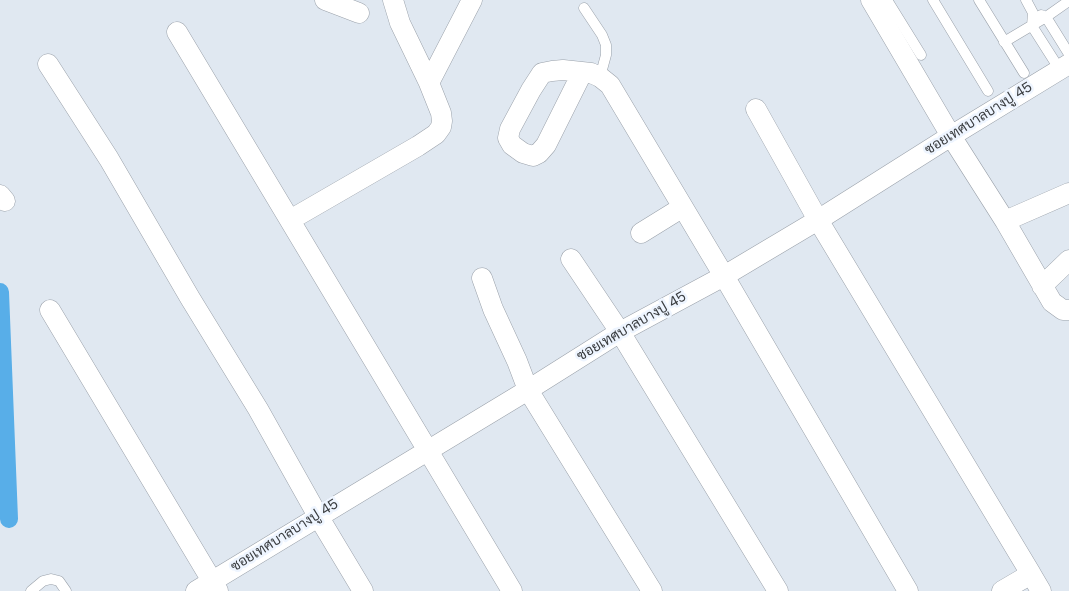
<!DOCTYPE html>
<meta charset="utf-8">
<style>
body{margin:0}
canvas{display:block;background:#e0e8f1}
</style>
<canvas width="1069" height="591"></canvas>
<script>
const c = document.querySelector('canvas').getContext('2d');
c.lineJoin = 'round';
const poly = rows => new Path2D(rows.map(r => 'M' + r).join(''));
function strokePath(path, color, width, dash) { c.strokeStyle = color; c.lineWidth = width; c.lineCap = dash ? 'butt' : 'round'; c.setLineDash(dash || []); c.stroke(path); }
function drawText(font, color, halo, rows, align = 'center') {
  c.font = font + ' Poppins,Sarabun,sans-serif'; c.lineWidth = 5; c.setLineDash([]); c.textBaseline = 'middle'; c.strokeStyle = halo; c.fillStyle = color; for (const [text, x, y, turn = 0] of rows) {
    c.save(); c.translate(x, y); c.rotate((+turn || 0) * Math.PI / 180); c.textAlign = isNaN(turn) ? turn : align; if (halo) c.strokeText(text, 0, 0); c.fillText(text, 0, 0); c.restore();
  }
}
const canal = poly([
 [0,292,9,519]
]);
const lane = poly([
 [887,0,921,55],
 [933,0,988,91],
 [979,0,1024,73],
 [1026,0,1033,13,1032,26,1060,70],
 [584,8,602,35,606,45,606,55,600,77],
 [1041,15,1046,17,1069,54],
 [1004,42,1046,17,1066,3,1068,0],
 [31,591,43,581,51,579,59,581,66,591]
]);
const street = poly([
 [325,0,359,13],
 [871,0,951,136,1005,221,1052,302,1063,310,1069,310],
 [177,32,512,591],
 [48,64,109,159,190,298,258,409,318,516,363,591],
 [582,73,546,145,539,153,533,156,523,153,512,145,508,138,510,129,531,90,542,73,552,71,563,70,591,73,600,77,610,85,724,276,908,591],
 [429,83,472,0],
 [756,109,818,220,1031,574],
 [0,195,5,201],
 [290,220,418,146,436,134,441,127,442,121,441,113,429,83,400,23,393,0],
 [1005,221,1069,193],
 [641,233,683,207],
 [571,259,620,332,778,591],
 [482,278,493,309,517,361,528,390,652,591],
 [1042,286,1069,260],
 [50,310,218,591],
 [196,591,528,390,620,332,724,276,818,220,951,136,1069,64],
 [1002,591,1031,574,1041,591]
]);
const streetNames = [
 ["ซอยเทศบาลบางปู 45",979,119,-32],
 ["ซอยเทศบาลบางปู 45",632,327,-30],
 ["ซอยเทศบาลบางปู 45",285,536,-32]
];
strokePath(canal, '#58aee8', 18);
strokePath(lane, '#9aa1aa', 11);
strokePath(street, '#9aa1aa', 21);
strokePath(lane, '#fff', 10);
strokePath(street, '#fff', 20);
drawText('14px', '#3a3d40', '#eef5ff', streetNames);
</script>
